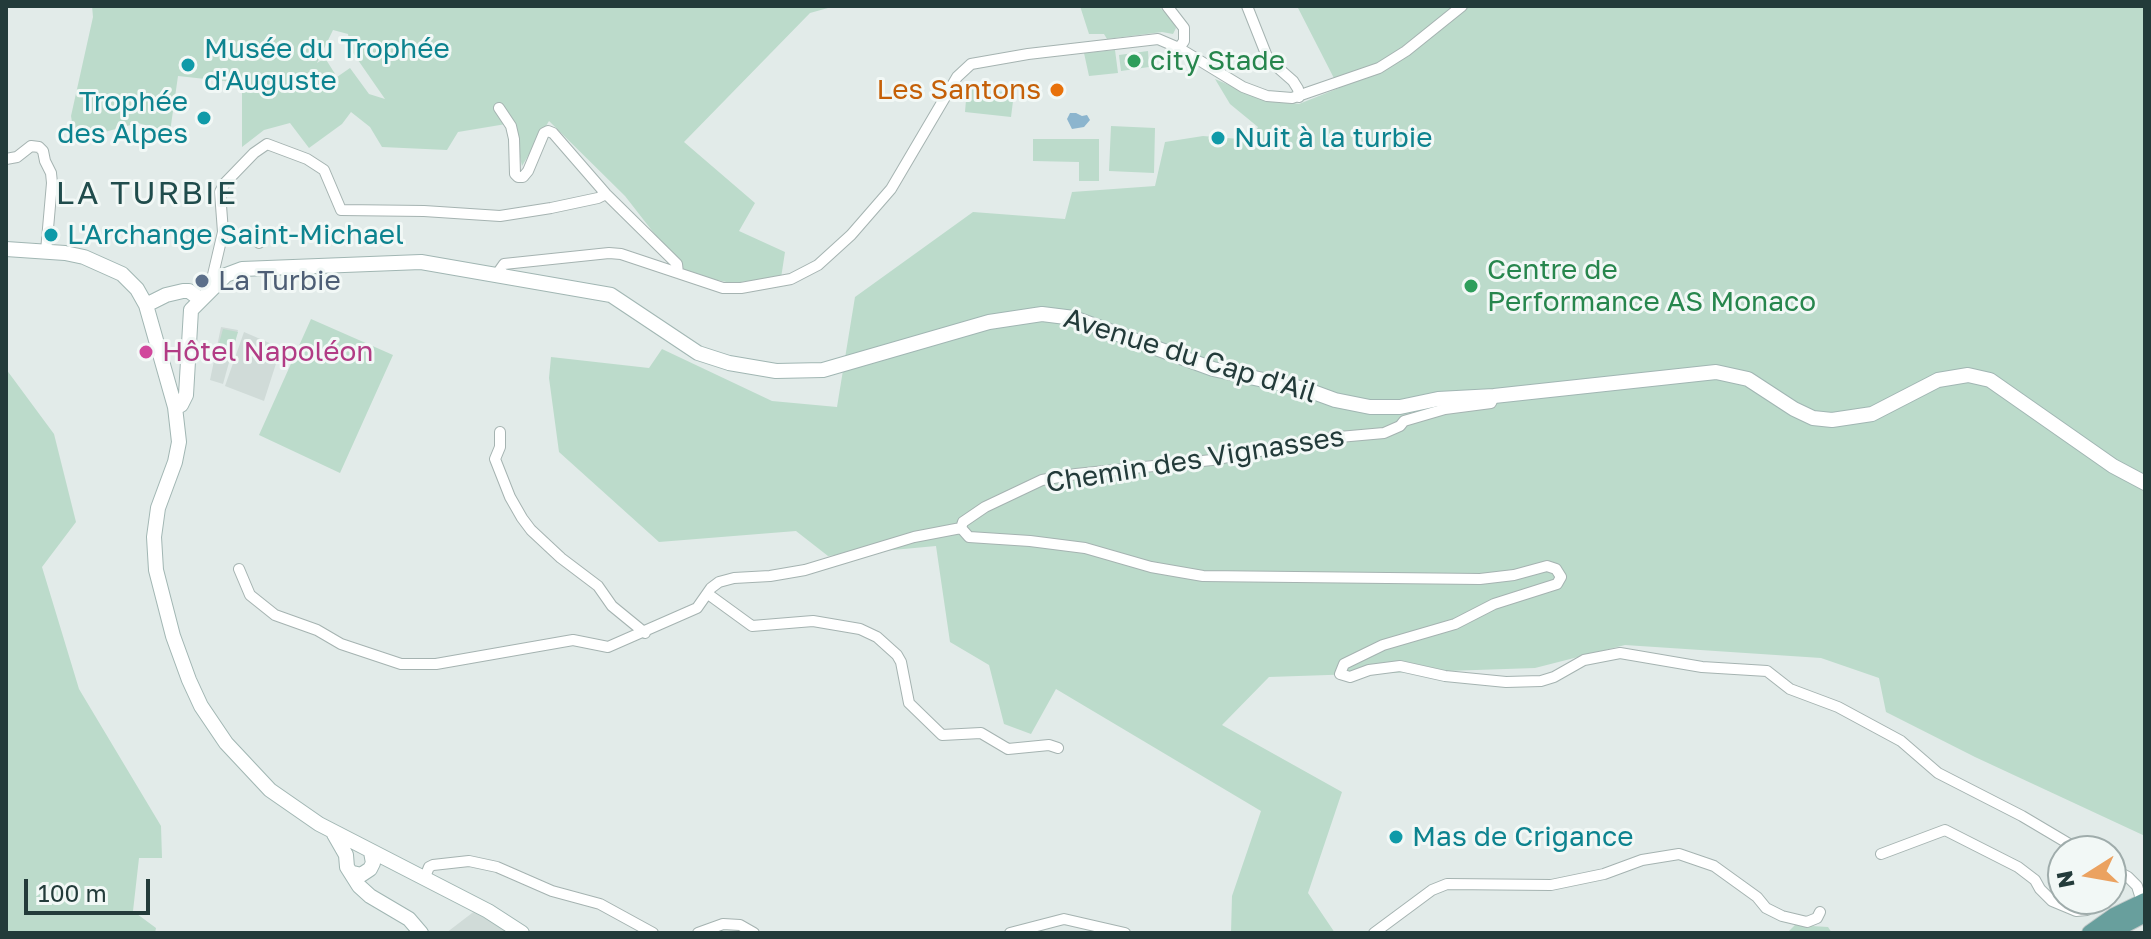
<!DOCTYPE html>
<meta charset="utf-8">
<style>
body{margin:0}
#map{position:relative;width:2151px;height:939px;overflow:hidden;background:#e2ebe9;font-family:"Golos Text",sans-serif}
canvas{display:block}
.frame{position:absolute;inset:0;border:8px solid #233b3a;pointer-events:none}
.north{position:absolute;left:2047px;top:835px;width:80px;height:80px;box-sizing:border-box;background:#f2f8f6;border:2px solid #9facab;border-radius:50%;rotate:259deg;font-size:22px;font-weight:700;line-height:32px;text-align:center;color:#233b3a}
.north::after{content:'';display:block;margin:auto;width:28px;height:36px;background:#eba260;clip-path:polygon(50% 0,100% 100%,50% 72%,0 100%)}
.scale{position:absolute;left:24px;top:879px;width:126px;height:36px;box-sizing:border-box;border:4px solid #233b3a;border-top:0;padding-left:10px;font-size:24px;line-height:28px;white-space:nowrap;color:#233b3a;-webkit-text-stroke:6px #f2f8f6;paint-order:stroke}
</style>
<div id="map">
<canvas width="2151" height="939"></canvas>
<div class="frame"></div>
<div class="north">N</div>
<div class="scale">100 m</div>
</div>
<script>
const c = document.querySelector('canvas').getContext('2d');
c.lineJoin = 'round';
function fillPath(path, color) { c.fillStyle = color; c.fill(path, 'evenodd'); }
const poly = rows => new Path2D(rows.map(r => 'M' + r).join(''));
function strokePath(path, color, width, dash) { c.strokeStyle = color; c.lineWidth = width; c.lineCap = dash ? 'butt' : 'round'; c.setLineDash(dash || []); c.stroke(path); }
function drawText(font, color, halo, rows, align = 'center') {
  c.font = font + ' "Golos Text",sans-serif'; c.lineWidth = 6; c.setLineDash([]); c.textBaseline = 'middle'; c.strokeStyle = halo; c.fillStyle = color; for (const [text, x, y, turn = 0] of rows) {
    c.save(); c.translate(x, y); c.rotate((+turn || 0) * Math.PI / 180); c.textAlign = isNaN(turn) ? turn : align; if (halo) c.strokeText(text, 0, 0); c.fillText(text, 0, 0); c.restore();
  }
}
const built = poly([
 [221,327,238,330,223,384,210,380],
 [244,332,281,348,264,401,225,386],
 [476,910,509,933,446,933]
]);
const green = poly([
 [92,6,835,6,810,13,684,142,755,203,739,231,785,252,781,278,731,283,685,273,625,196,549,121,522,166,512,123,458,132,447,150,382,147,370,127,351,112,342,124,309,148,290,123,264,130,242,147,242,83,178,76,170,132,138,123,75,140,71,116,93,17],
 [333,30,348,34,351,50,385,99,369,94,350,68,337,77,325,58,317,63],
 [1080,6,1158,6,1172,19,1176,28,1173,34,1162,32,1107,39,1104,34,1089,34],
 [1297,6,2145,6,2145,836,1975,757,1886,712,1879,678,1821,658,1625,645,1535,668,1269,677,1222,725,1342,792,1308,893,1335,933,1231,933,1232,896,1261,811,1056,689,1031,734,1004,724,989,665,950,642,936,546,828,556,796,531,659,542,559,452,549,378,551,357,649,368,662,349,772,401,837,407,855,297,973,212,1065,219,1072,192,1155,186,1165,142,1203,136,1251,140,1258,127,1230,104,1215,79,1257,97,1299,104,1339,88],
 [1115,50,1118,73,1089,76,1084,53],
 [1148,51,1149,67,1121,71,1119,55],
 [967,88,1014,93,1011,117,965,112],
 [1111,126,1155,128,1154,173,1109,171],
 [1033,139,1099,139,1099,181,1079,181,1079,162,1033,161],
 [311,319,393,355,340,473,259,435],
 [223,329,238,332,230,359,216,354],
 [6,369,54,434,76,522,42,567,79,689,161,826,162,858,139,858,133,911,156,928,155,933,6,933],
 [1795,925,1828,927,1832,933,1787,933]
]);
const water = poly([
 [1070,113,1076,113,1082,116,1087,115,1090,120,1084,127,1072,129,1067,119]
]);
const street = poly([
 [1167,6,1184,28,1184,41,1179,48],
 [1247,6,1268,59,1293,81,1298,89,1299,97],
 [499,108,511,126,514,139,515,174,518,177,523,177,528,171,544,133,548,131,553,133,606,194,677,264,678,273],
 [6,159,17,157,31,146,39,147,43,151,45,161,51,173,52,183,46,251],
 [259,236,259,243],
 [497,274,504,264,609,253,621,254,723,288,741,288,791,279,818,265,851,235,891,189,957,77,971,64,1028,54,1158,39,1179,48,1243,87,1267,96,1292,98,1379,68,1406,51,1462,6],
 [214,285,212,279,223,232,220,192,225,183,254,153,267,144,307,159,324,170,341,210,424,211,500,216,551,208,598,198,606,194],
 [500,432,500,447,495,459,510,497,522,518,531,530,561,558,598,586,612,606,645,633],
 [961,528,969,537,1030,541,1085,548,1151,567,1203,576,1480,579,1514,575,1547,566,1556,569,1561,577,1557,584,1494,604,1455,624,1383,645,1344,664,1340,674,1350,677,1369,670,1400,666,1445,676,1506,682,1541,681,1554,677,1584,660,1620,653,1702,667,1767,671,1790,689,1838,707,1901,741,1938,773,2022,816,2081,851],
 [239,569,250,595,275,615,317,630,341,644,401,664,436,664,573,640,608,647,697,608,711,588,719,582,734,578,770,576,805,570,914,537,961,528,963,522,985,507,1042,480,1076,474,1212,460,1328,438,1384,433,1400,426,1404,421,1445,409,1491,403,1494,396],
 [708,594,752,626,813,621,860,629,877,637,897,655,901,662,909,703,942,735,981,733,1008,749,1049,745,1058,748],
 [1881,854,1945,830,2018,867,2035,880,2040,889,2052,901,2076,911,2087,910,2096,899],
 [2111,868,2128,877,2137,886,2142,902],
 [425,877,429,867,433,865,469,861,497,867,552,891,600,904,653,933],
 [698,933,723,924,740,925,754,933],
 [1010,933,1064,919,1125,933],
 [1374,933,1432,890,1447,884,1551,885,1604,874,1642,860,1679,854,1714,866,1757,897,1766,908,1782,916,1807,922,1817,918,1820,912]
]);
const secondary = poly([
 [6,249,65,253,84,257,122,274,137,289,146,305,175,407,179,442,175,462,158,508,154,537,156,570,173,636,189,680,201,706,226,743,270,790,319,824,488,911,522,933],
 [146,305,166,295,183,291,189,291,200,299],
 [175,407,181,405,186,395,191,310,226,275,242,269,421,262,611,295,698,353,729,363,776,371,823,370,989,322,1042,314,1074,318,1213,369,1305,389,1335,400,1370,407,1400,407,1438,399,1494,396,1716,372,1748,379,1794,409,1813,418,1832,420,1872,414,1938,380,1968,375,1990,380,2113,466,2145,483],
 [334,834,346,855,347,867,359,886,370,896,409,919,421,933],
 [353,873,361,875,370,869,373,863,371,852]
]);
const primary = poly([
 [2090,933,2114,916,2145,901],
 [2109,933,2145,914]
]);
const markers = [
 [1134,61,8,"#2e9e5b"],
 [188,65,8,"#0f9aa8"],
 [1057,90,8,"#e8710a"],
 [204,118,8,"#0f9aa8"],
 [1218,138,8,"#0f9aa8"],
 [51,235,8,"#0f9aa8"],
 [202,281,8,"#5c6f8a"],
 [1471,286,8,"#2e9e5b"],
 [146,352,8,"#d1479c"],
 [1396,837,8,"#0f9aa8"]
];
const cultureNames = [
 ["Musée du Trophée",204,49],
 ["d'Auguste",204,81],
 ["Trophée",188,102,"right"],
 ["des Alpes",188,134,"right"],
 ["Nuit à la turbie",1234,138],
 ["L'Archange Saint-Michael",67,235],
 ["Mas de Crigance",1412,837]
];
const leisureNames = [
 ["city Stade",1150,61],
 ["Centre de",1487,270],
 ["Performance AS Monaco",1487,302]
];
const foodNames = [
 ["Les Santons",1041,90]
];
const serviceNames = [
 ["La Turbie",218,281]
];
const hotelNames = [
 ["Hôtel Napoléon",162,352]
];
const streetNames = [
 ["Avenue du Cap d'Ail",1190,356,17],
 ["Chemin des Vignasses",1195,460,-9]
];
const quarterNames = [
 ["LA TURBIE",147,194]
];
fillPath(built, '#d0dbd8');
fillPath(green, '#bcdbcb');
fillPath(water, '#8cb5ce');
strokePath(street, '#a5b3b1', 12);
strokePath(secondary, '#a1b6b3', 16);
strokePath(primary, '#c1c8c8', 18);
strokePath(street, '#fff', 10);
strokePath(secondary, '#fff', 14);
strokePath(primary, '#689f9d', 16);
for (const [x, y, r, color] of markers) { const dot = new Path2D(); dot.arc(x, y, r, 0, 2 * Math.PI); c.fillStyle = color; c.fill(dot); strokePath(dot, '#f2f8f6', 3); }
drawText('28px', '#0d838f', '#f2f8f6', cultureNames, 'left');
drawText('28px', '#27864d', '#f2f8f6', leisureNames, 'left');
drawText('28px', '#c56008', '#f2f8f6', foodNames, 'right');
drawText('28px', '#4e5e75', '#f2f8f6', serviceNames, 'left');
drawText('28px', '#b23c85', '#f2f8f6', hotelNames, 'left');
drawText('28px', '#233b3a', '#f2f8f6', streetNames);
c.letterSpacing = '2px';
drawText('32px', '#204c4c', '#f2f8f6', quarterNames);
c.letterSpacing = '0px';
</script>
